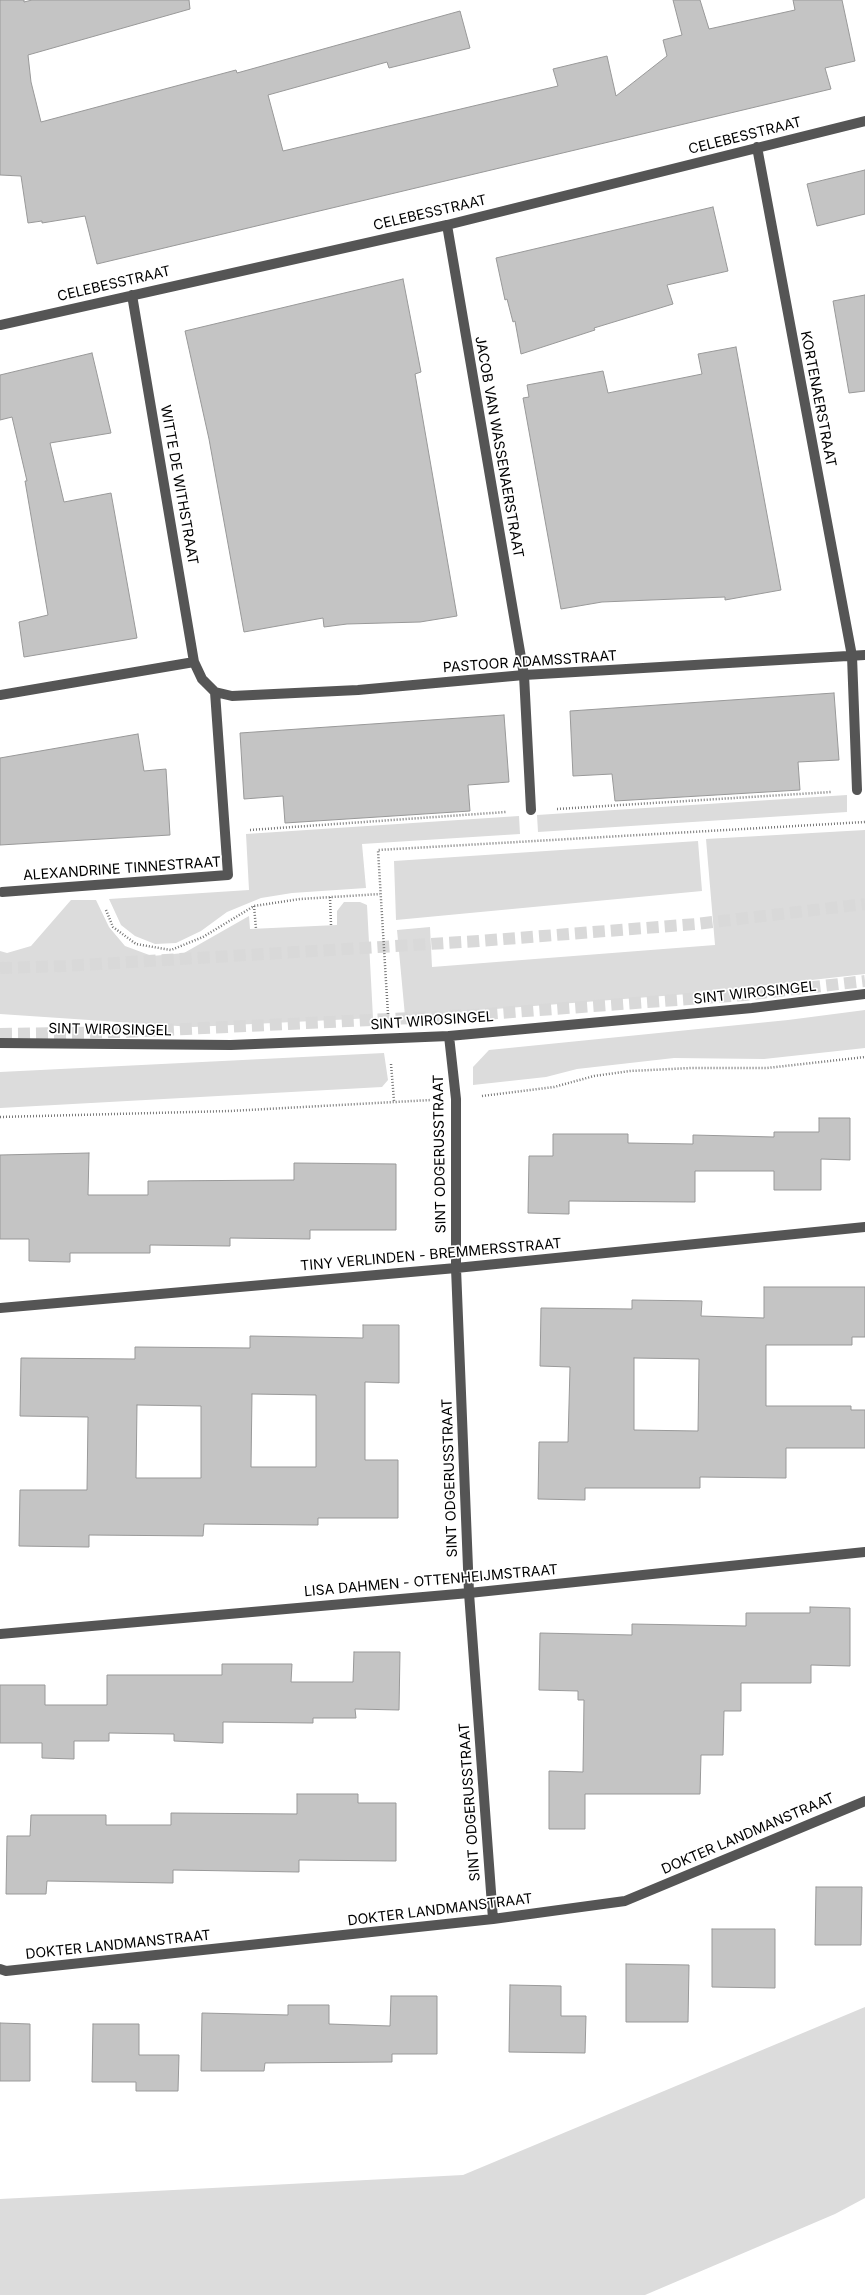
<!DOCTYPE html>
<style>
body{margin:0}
canvas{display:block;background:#fff}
</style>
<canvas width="865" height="2295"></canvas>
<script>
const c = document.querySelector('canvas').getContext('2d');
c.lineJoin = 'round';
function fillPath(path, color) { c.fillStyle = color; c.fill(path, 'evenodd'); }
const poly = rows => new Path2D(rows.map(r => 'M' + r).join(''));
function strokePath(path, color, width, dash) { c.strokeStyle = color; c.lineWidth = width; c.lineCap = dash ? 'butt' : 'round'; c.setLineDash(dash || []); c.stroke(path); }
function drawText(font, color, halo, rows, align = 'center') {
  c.font = font + ' Inter,sans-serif'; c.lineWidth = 3.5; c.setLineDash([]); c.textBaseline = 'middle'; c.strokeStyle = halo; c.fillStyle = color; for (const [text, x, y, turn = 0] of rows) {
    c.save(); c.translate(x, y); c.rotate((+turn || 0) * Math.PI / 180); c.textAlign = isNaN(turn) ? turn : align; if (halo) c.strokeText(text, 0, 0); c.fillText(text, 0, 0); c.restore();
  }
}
const green = poly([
 [847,795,847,812,538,832,537,815],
 [519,816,520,834,362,844,366,888,292,893,261,898,227,912,201,931,176,943,155,944,135,936,121,925,109,899,249,890,246,834],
 [865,830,865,974,688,994,405,1016,397,930,430,927,432,967,715,945,706,839],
 [698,841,702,891,396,920,394,861],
 [71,900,96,900,109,927,125,946,152,956,184,953,249,916,250,929,337,925,337,911,344,902,360,902,367,905,373,1018,193,1027,0,1014,0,951,7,953,31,946],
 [865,1010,865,1048,764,1059,674,1058,577,1069,546,1077,473,1085,473,1067,489,1050,788,1020],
 [384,1053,388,1080,382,1087,0,1108,0,1072],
 [865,2007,865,2198,835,2214,645,2295,0,2295,0,2199,463,2175]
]);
const building = poly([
 [0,0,24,0,24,2,32,0,189,0,190,9,28,55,31,82,41,122,236,70,237,73,460,11,470,48,389,68,387,62,268,95,283,151,558,86,553,69,607,56,616,96,667,56,663,40,682,35,673,0,700,0,709,29,795,10,793,0,842,0,855,61,825,68,831,89,97,264,85,216,42,223,42,221,28,223,21,176,0,175,0,0],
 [865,170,865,214,817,226,807,184,865,170],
 [713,207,728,271,667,285,673,304,594,328,595,330,521,354,515,321,513,322,507,299,505,300,496,258,713,207],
 [403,279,421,372,415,374,457,616,420,622,347,624,324,627,323,618,244,632,209,439,185,331,403,279],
 [865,295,865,391,849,393,833,301,865,295],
 [736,347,781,590,725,600,725,597,602,602,561,609,523,398,529,397,527,385,603,371,608,393,702,374,698,354,736,347],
 [92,353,111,433,50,443,64,502,111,493,137,638,24,657,19,622,48,615,25,481,27,481,12,417,0,420,0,375,92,353],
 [834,693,839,760,798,762,800,790,615,801,612,774,573,776,570,711,834,693],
 [504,715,509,782,468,785,470,811,285,823,283,796,244,799,240,733,504,715],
 [138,734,144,771,166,769,170,835,0,845,0,758,138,734],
 [819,1118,850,1118,850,1160,821,1159,821,1190,774,1190,774,1171,695,1171,695,1202,569,1201,569,1214,528,1213,529,1156,553,1156,553,1134,628,1134,628,1143,693,1144,693,1135,774,1137,774,1132,819,1132,819,1118],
 [89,1153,88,1195,148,1195,148,1181,294,1180,294,1163,396,1164,396,1230,310,1230,310,1239,230,1238,230,1246,150,1245,150,1253,70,1253,70,1262,29,1261,29,1239,0,1239,0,1155,89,1153],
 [764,1287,865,1287,865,1337,852,1337,852,1345,766,1345,766,1406,851,1406,851,1410,865,1410,865,1448,786,1448,786,1478,700,1477,700,1488,585,1488,585,1500,538,1499,539,1442,568,1442,570,1367,540,1366,541,1308,632,1309,632,1300,702,1301,701,1316,764,1318,764,1287],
 [634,1358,699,1359,698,1431,634,1430,634,1358],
 [363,1325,399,1325,399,1383,365,1382,365,1460,398,1460,398,1518,318,1518,318,1525,204,1524,203,1536,89,1535,89,1547,19,1546,20,1490,87,1490,88,1417,20,1416,21,1358,135,1359,135,1347,250,1348,250,1336,363,1338,363,1325],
 [252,1394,316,1395,316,1467,251,1467,252,1394],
 [137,1405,201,1406,201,1478,136,1478,137,1405],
 [810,1607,850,1608,850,1666,811,1665,811,1683,741,1683,741,1711,724,1711,723,1755,701,1755,700,1794,585,1794,585,1829,549,1829,549,1771,583,1772,584,1700,578,1700,578,1691,539,1690,540,1633,632,1635,632,1624,746,1626,746,1613,810,1613,810,1607],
 [354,1652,400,1652,399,1710,355,1709,356,1718,313,1718,313,1723,223,1722,223,1743,174,1741,174,1734,109,1733,109,1741,74,1741,74,1759,42,1758,42,1743,0,1743,0,1685,45,1685,45,1705,107,1705,107,1675,222,1675,222,1664,292,1664,291,1682,353,1682,354,1652],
 [297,1794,358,1794,358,1803,396,1803,396,1861,299,1860,299,1872,173,1870,173,1883,47,1881,46,1894,6,1894,7,1836,30,1836,31,1815,106,1815,106,1825,171,1825,171,1813,297,1814,297,1794],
 [816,1887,862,1887,861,1945,815,1945,816,1887],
 [712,1929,775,1929,775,1988,712,1987,712,1929],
 [626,1964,689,1965,688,2022,626,2022,626,1964],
 [510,1985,561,1986,561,2016,586,2016,585,2053,509,2052,510,1985],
 [391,1996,437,1996,437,2054,392,2054,392,2062,265,2063,264,2071,201,2071,202,2013,288,2015,288,2005,329,2005,329,2024,390,2026,391,1996],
 [0,2023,30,2024,30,2081,0,2081,0,2023],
 [93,2024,139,2024,139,2055,179,2055,178,2091,136,2091,136,2082,92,2082,93,2024]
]);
const highwayTunnel = poly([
 [0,968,65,966,479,941,696,924,865,904],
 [0,1034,123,1032,472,1015,744,995,865,981]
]);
const path = poly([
 [557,809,831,792],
 [250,830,506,812],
 [330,897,331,925],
 [254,906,256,929],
 [106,910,113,927,136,944,171,950,203,937,254,906,300,899,380,894],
 [388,1014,378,850,865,822],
 [391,1064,394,1101],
 [482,1096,554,1087,594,1076,630,1071,691,1068,767,1068,865,1057],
 [0,1117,230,1111,431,1100]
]);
const minor = poly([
 [757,147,852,656,857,790],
 [447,225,524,675,531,810],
 [132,295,194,662,202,679,215,692,232,696,358,690,524,675,865,655],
 [0,325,447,225,865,121],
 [0,695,194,662],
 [2,892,228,875,215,692],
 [449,1036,456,1099,456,1268,469,1593,493,1919],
 [0,1043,231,1045,449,1036,752,1008,865,994],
 [0,1308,456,1268,865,1227],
 [0,1634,469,1593,865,1552],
 [0,1969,6,1971,493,1919,625,1901,865,1801]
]);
const streetNames = [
 ["CELEBESSTRAAT",745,136,-14],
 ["CELEBESSTRAAT",430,213,-13],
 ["CELEBESSTRAAT",114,284,-13],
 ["KORTENAERSTRAAT",818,399,79],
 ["JACOB VAN WASSENAERSTRAAT",499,447,80],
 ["WITTE DE WITHSTRAAT",179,485,80],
 ["PASTOOR ADAMSSTRAAT",530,662,-4],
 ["ALEXANDRINE TINNESTRAAT",122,869,-4],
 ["SINT WIROSINGEL",755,993,-6],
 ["SINT WIROSINGEL",432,1021,-4],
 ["SINT WIROSINGEL",110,1030,1],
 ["SINT ODGERUSSTRAAT",440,1154,-91],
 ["TINY VERLINDEN - BREMMERSSTRAAT",431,1255,-5],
 ["SINT ODGERUSSTRAAT",450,1478,-92],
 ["LISA DAHMEN - OTTENHEIJMSTRAAT",431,1581,-5],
 ["SINT ODGERUSSTRAAT",470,1802,-94],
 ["DOKTER LANDMANSTRAAT",748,1834,-23],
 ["DOKTER LANDMANSTRAAT",440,1910,-7],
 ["DOKTER LANDMANSTRAAT",118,1945,-6]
];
fillPath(green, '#dcdcdc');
fillPath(building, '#c4c4c4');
strokePath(building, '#999', 1);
strokePath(highwayTunnel, '#d9d9d9', 12, [12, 6]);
strokePath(path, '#777', 2.5, [1, 2]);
strokePath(minor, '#555', 10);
drawText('14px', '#000', '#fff', streetNames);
</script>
